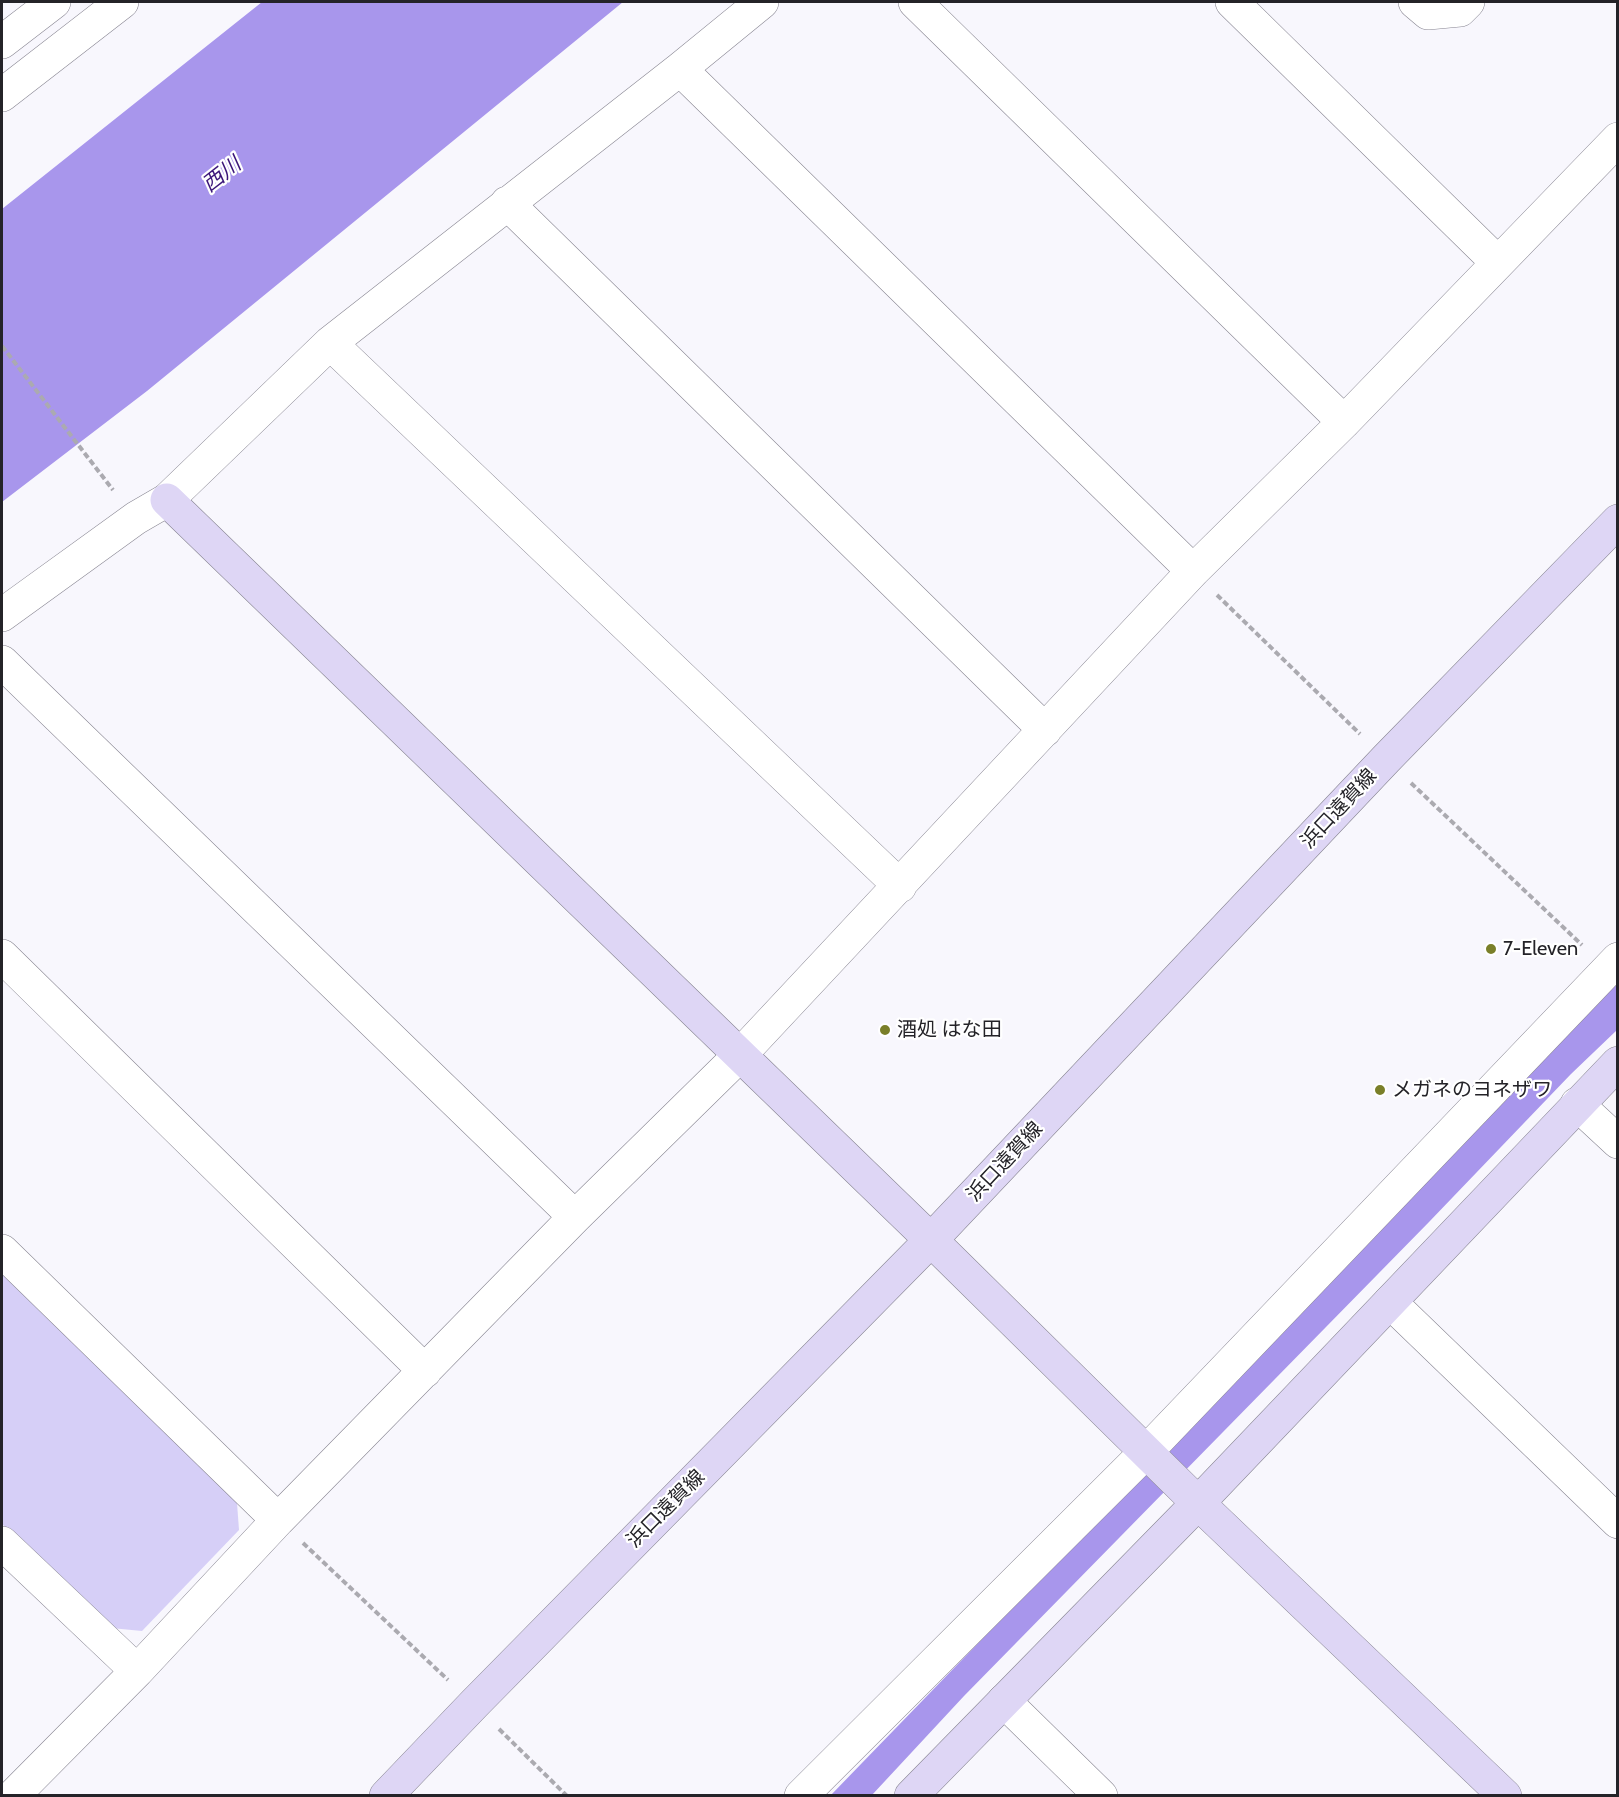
<!DOCTYPE html>
<meta charset="utf-8">
<style>
body{margin:0}
#map{position:relative;width:1619px;height:1797px;overflow:hidden;background:#f8f7fd;font-family:Cabin,sans-serif}
canvas{display:block}
.frame{position:absolute;inset:0;border:3px solid #242328;pointer-events:none}
</style>
<div id="map">
<canvas width="1619" height="1797"></canvas>
<div class="frame"></div>
</div>
<script>
const c = document.querySelector('canvas').getContext('2d');
c.lineJoin = 'round';
function fillPath(path, color) { c.fillStyle = color; c.fill(path, 'evenodd'); }
const poly = rows => new Path2D(rows.map(r => 'M' + r).join(''));
function strokePath(path, color, width, dash) { c.strokeStyle = color; c.lineWidth = width; c.lineCap = dash ? 'butt' : 'round'; c.setLineDash(dash || []); c.stroke(path); }
function drawText(font, color, halo, rows, align = 'center') {
  c.font = font + ' Cabin,"Noto Sans JP",sans-serif'; c.lineWidth = 4.5; c.setLineDash([]); c.textBaseline = 'middle'; c.strokeStyle = halo; c.fillStyle = color; for (const [text, x, y, turn = 0] of rows) {
    c.save(); c.translate(x, y); c.rotate((+turn || 0) * Math.PI / 180); c.textAlign = isNaN(turn) ? turn : align; if (halo) c.strokeText(text, 0, 0); c.fillText(text, 0, 0); c.restore();
  }
}
const green = poly([
 [2,1272,237,1503,239,1530,142,1631,111,1628,2,1524]
]);
const water = poly([
 [262,2,623,2,147,391,2,502,2,209],
 [1617,984,1617,1030,1571,1074,1429,1222,964,1696,872,1795,830,1796]
]);
const path = poly([
 [2,346,113,490],
 [1217,595,1360,734],
 [1411,783,1582,945],
 [303,1543,448,1680],
 [499,1729,567,1796]
]);
const street = poly([
 [915,2,1344,422],
 [1232,2,1497,262],
 [1415,2,1428,13,1460,10,1468,2],
 [2,42,54,2],
 [680,69,1193,571],
 [2,95,122,2],
 [507,203,1045,730],
 [330,343,900,886],
 [2,615,136,518,167,500,330,343,680,69,762,2],
 [2,662,575,1217],
 [2,956,425,1371],
 [1577,1104,1618,1142],
 [2,1251,278,1520],
 [1390,1302,1618,1522],
 [2,1543,137,1671],
 [1004,1701,1101,1796],
 [13,1796,137,1671,278,1520,575,1217,740,1055,1193,571,1344,422,1618,139],
 [801,1796,1146,1452,1618,959]
]);
const secondary = poly([
 [167,500,931,1240,1198,1503,1505,1796],
 [386,1796,474,1704,931,1240,1386,759,1618,521],
 [911,1796,1198,1503,1618,1063]
]);
const markers = [
 [1491,949,6,"#7a7f29"],
 [885,1030,6,"#7a7f29"],
 [1380,1090,6,"#7a7f29"]
];
const streetNames = [
 ["浜口遠賀線",1339,809,-47],
 ["浜口遠賀線",1005,1162,-47],
 ["浜口遠賀線",666,1509,-45]
];
const poiNames = [
 ["7-Eleven",1503,949],
 ["酒処 はな田",897,1030],
 ["メガネのヨネザワ",1392,1090]
];
const waterNames = [
 ["西川",222,175,-38]
];
fillPath(green, '#d6cff7');
fillPath(water, '#a896ec');
strokePath(street, '#878591', 34);
strokePath(secondary, '#878591', 34);
strokePath(path, '#abaab0', 4, [6, 3]);
strokePath(street, '#fff', 33);
strokePath(secondary, '#ded6f5', 33);
for (const [x, y, r, color] of markers) { const dot = new Path2D(); dot.arc(x, y, r, 0, 2 * Math.PI); c.fillStyle = color; c.fill(dot); strokePath(dot, '#fff', 2); }
drawText('20px', '#242328', '#fff', streetNames);
drawText('20px', '#242328', '#fff', poiNames, 'left');
drawText('italic 21px', '#3b1579', '#fff', waterNames);
</script>
